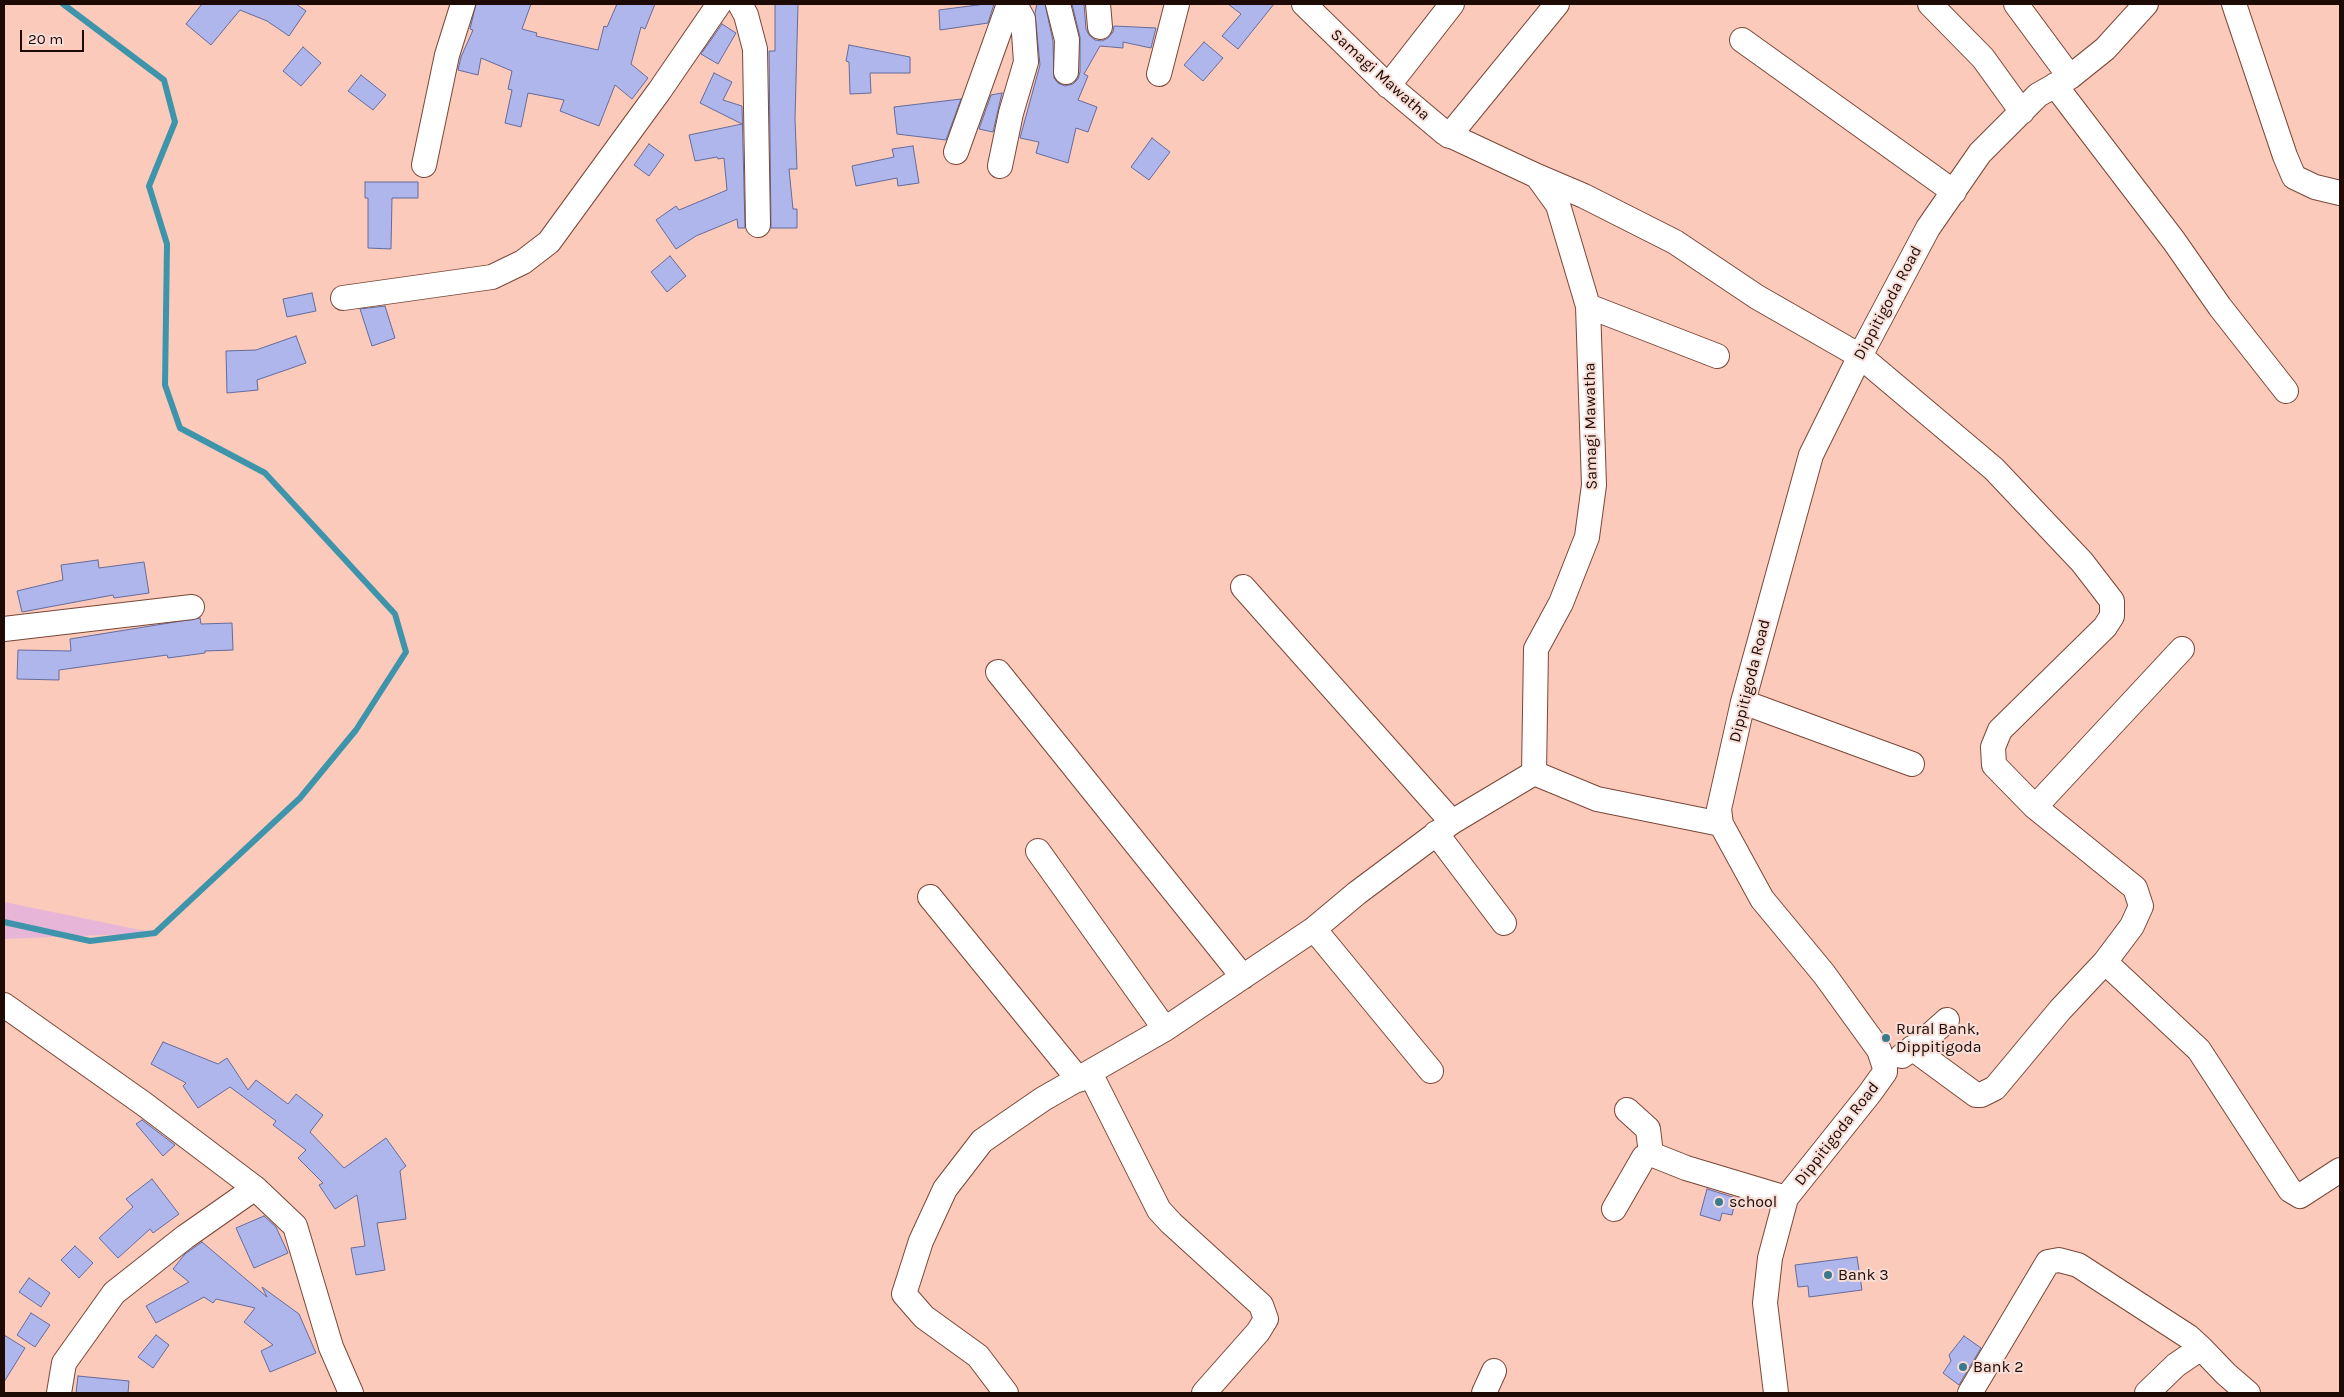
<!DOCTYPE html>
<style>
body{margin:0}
#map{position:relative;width:2344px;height:1397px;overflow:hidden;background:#fbcabb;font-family:Karla,sans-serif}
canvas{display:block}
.frame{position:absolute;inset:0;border:5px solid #1e0a05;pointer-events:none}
.scale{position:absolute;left:20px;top:30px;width:64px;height:22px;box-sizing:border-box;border:2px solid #1e0a05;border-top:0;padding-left:6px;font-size:15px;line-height:18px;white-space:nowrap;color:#1e0a05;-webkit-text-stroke:4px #f7ddd6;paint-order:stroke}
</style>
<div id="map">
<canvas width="2344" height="1397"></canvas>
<div class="frame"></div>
<div class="scale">20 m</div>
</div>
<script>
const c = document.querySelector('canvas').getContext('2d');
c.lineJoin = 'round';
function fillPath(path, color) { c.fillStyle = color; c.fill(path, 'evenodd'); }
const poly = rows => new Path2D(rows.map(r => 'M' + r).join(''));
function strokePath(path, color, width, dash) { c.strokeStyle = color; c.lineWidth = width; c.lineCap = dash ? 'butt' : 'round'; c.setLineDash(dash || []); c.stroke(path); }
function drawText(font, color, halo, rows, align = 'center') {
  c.font = font + ' Karla,sans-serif'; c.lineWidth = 4; c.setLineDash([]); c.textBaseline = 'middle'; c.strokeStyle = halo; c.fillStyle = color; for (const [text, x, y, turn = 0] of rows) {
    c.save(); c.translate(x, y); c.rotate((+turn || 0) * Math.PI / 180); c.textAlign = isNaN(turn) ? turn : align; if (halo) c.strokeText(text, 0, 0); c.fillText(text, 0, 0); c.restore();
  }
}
const green = poly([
 [4,902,155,933,4,939]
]);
const stream = poly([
 [4,922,90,941,155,933,300,798,356,730,406,652,395,614,265,473,180,428,165,385,167,244,149,186,175,122,164,80,63,4]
]);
const building = poly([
 [202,4,296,4,306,11,289,36,267,21,240,10,211,45,186,24,202,4],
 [476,4,531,4,522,29,537,33,536,36,598,50,604,26,607,27,617,4,655,4,645,29,641,27,631,64,648,78,632,99,615,85,599,126,560,111,564,100,528,93,521,127,505,123,512,90,508,89,512,71,481,58,478,75,458,70,461,57,473,30,470,29,476,4],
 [775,4,798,4,795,119,797,169,789,169,793,209,797,209,797,228,771,228,769,51,775,51,775,4],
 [985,4,994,4,988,23,940,30,939,10,985,4],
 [1037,4,1045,4,1053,41,1054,78,1058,83,1065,86,1073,84,1078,79,1080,72,1080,37,1072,4,1084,4,1086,29,1089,35,1095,40,1102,41,1108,38,1113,32,1114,26,1156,28,1151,48,1123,42,1123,48,1100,46,1084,74,1088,76,1078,100,1097,107,1088,132,1076,128,1068,163,1036,153,1039,142,1020,138,1040,65,1035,13,1037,4],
 [1228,4,1274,4,1238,49,1222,36,1241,14,1228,4],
 [722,24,736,33,718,64,701,54,722,24],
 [1204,42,1223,58,1203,81,1184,65,1204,42],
 [849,45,910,57,910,73,870,73,871,93,850,94,849,62,846,61,849,45],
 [303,47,321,63,301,86,283,71,303,47],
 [714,73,732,82,723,100,742,106,745,228,738,228,737,219,696,236,676,249,656,220,676,206,679,210,727,190,724,158,718,159,717,157,695,161,689,135,742,124,700,103,714,73],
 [361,75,386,95,373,110,348,91,361,75],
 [1002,93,993,132,979,129,991,95,1002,93],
 [961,99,946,140,897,134,894,107,961,99],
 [1152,138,1170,152,1149,180,1131,167,1152,138],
 [649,144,664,155,649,176,634,165,649,144],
 [913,146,919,183,898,186,897,178,856,186,852,166,894,157,892,149,913,146],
 [365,182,418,182,418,198,392,198,391,249,368,248,368,198,365,198,365,182],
 [670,256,686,276,667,292,651,272,670,256],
 [312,293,316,311,287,317,283,299,312,293],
 [385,306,395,338,372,346,360,309,385,306],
 [296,336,306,363,257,380,258,390,227,393,226,351,256,350,296,336],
 [98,560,99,568,144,562,149,593,114,598,113,595,22,612,17,591,63,580,61,565,98,560],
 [200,618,201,624,232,623,233,650,205,651,205,653,168,658,167,655,59,670,59,680,17,679,18,650,71,651,70,639,200,618],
 [163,1042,218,1064,227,1058,248,1090,256,1080,288,1104,296,1094,323,1115,310,1132,344,1168,386,1138,406,1166,400,1171,406,1219,377,1223,385,1270,356,1275,351,1248,365,1246,357,1195,335,1209,319,1185,323,1183,298,1158,306,1150,273,1125,276,1121,230,1087,198,1108,183,1086,186,1083,151,1064,163,1042],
 [142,1120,175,1145,163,1156,136,1124,142,1120],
 [152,1179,179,1214,153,1233,150,1229,118,1258,99,1238,133,1207,126,1199,152,1179],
 [1707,1189,1736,1198,1732,1215,1722,1213,1720,1221,1700,1215,1707,1189],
 [264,1216,276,1227,288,1253,254,1268,236,1228,264,1216],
 [202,1242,267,1297,262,1287,299,1314,316,1353,270,1372,261,1351,273,1345,244,1322,255,1308,216,1299,213,1303,204,1297,156,1323,146,1306,189,1282,173,1269,185,1254,202,1242],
 [75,1246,93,1263,79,1278,61,1260,75,1246],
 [1857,1257,1862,1290,1809,1297,1808,1286,1798,1287,1795,1265,1857,1257],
 [29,1278,50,1293,41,1307,19,1292,29,1278],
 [31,1313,50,1325,35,1347,17,1335,31,1313],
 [4,1335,25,1348,4,1382,4,1335],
 [156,1335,169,1345,153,1368,138,1357,156,1335],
 [1964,1336,1981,1348,1959,1385,1943,1373,1951,1361,1949,1355,1964,1336],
 [78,1376,129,1381,128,1393,76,1393,78,1376]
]);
const street = poly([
 [740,4,746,15,755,49,758,225],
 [1058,4,1067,40,1066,72],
 [1098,4,1100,27],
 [1304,4,1382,80,1445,133,1537,176,1558,205,1588,306,1594,485,1587,537,1561,603,1536,649,1534,773,1597,799,1721,824],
 [1930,4,1983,58,2022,112],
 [2016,4,2070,77],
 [2234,4,2285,156,2294,177,2315,187,2340,193],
 [1742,40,1954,192],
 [1159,74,1177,4],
 [2055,85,2174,241,2220,307,2286,391],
 [1388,86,1452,4],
 [1449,136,1557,4],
 [956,152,1009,4],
 [424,165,447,55,463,4],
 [1000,166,1011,113,1026,62,1023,19,1015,4],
 [1537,176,1584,196,1675,242,1757,297,1860,356,1994,469,2082,562,2112,601,2112,616,2105,627,2000,730,1993,747,1994,765,2035,807,2135,888,2141,906,2132,926,2105,962,2060,1010,1995,1088,1981,1095,1976,1095,1912,1048],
 [343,298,492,277,523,262,549,242,660,90,719,4],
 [1588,306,1717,356],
 [1243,587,1452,822],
 [4,629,192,607],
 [998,672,1243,977],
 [1743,702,1912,764],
 [2035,807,2182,649],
 [1436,833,1504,923],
 [1038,851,1165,1029],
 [930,897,1079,1080],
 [1314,929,1431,1071],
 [2105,962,2199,1050,2290,1190,2300,1196,2340,1170],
 [4,1005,144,1104,255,1188,295,1226,331,1347,351,1393],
 [1902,1056,1928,1037,1947,1020],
 [1090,1073,1159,1210,1171,1223,1261,1305,1266,1319,1258,1332,1204,1393],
 [1627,1110,1648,1129,1651,1154],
 [1614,1209,1644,1157,1651,1154,1686,1168,1786,1198],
 [59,1393,64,1363,114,1293,185,1237,255,1188],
 [1006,1393,978,1356,924,1317,904,1294,921,1241,945,1189,982,1141,1043,1099,1165,1029,1314,929,1357,893,1452,822,1534,773],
 [1484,1393,1494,1371],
 [1776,1393,1765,1303,1770,1258,1786,1198,1870,1093,1885,1072,1885,1068,1879,1050,1824,974,1762,899,1721,824,1719,809,1743,702,1811,455,1860,356,1928,228,1980,153,2038,95,2070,77,2105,49,2146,4],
 [1970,1393,2048,1262,2059,1260,2078,1265,2189,1337,2201,1348],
 [2147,1393,2176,1365,2201,1348,2226,1374,2248,1393]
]);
const markers = [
 [1886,1038,5,"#397b8c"],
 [1719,1202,5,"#397b8c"],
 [1828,1275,5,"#397b8c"],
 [1963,1367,5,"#397b8c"]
];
const streetNames = [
 ["Samagi Mawatha",1380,75,42],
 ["Dippitigoda Road",1888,303,-62],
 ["Samagi Mawatha",1591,426,-91],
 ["Dippitigoda Road",1750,681,-76],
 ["Dippitigoda Road",1837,1134,-52]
];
const poiNames = [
 ["Rural Bank,",1896,1029],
 ["Dippitigoda",1896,1047],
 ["school",1729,1202],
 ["Bank 3",1838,1275],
 ["Bank 2",1973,1367]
];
fillPath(green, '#e7b5d8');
strokePath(stream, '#3e95ab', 6);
fillPath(building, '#aeb6eb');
strokePath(building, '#656b9b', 1);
strokePath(street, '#7a4737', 26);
strokePath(street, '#fff', 24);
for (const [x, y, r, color] of markers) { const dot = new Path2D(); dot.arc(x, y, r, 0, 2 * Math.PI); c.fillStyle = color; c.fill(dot); strokePath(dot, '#f7ddd6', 2); }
drawText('16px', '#1e0a05', '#f7ddd6', streetNames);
drawText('16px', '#1e0a05', '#f7ddd6', poiNames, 'left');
</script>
